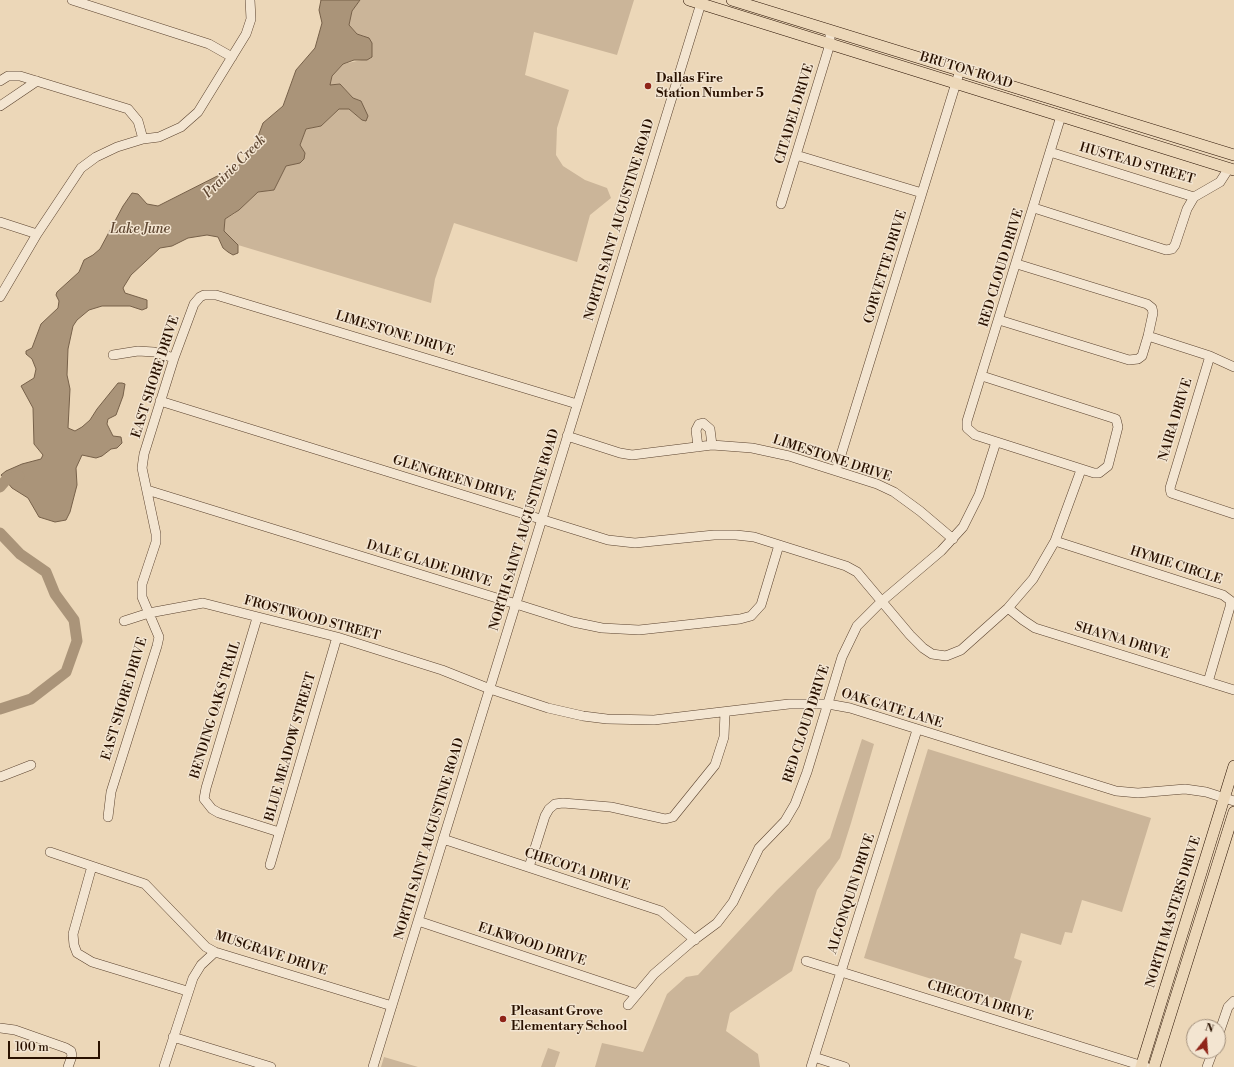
<!DOCTYPE html>
<style>
body{margin:0}
#map{position:relative;width:1234px;height:1067px;overflow:hidden;background:#ecd7b8;font-family:"Libre Bodoni",serif}
canvas{display:block}
.north{position:absolute;left:1186px;top:1019px;width:40px;height:40px;box-sizing:border-box;background:#f3e5d1;border:1px solid #a2907d;border-radius:50%;rotate:17deg;font-size:11px;font-weight:700;line-height:16px;text-align:center;color:#291100}
.north::after{content:'';display:block;margin:auto;width:14px;height:18px;background:#8f2418;clip-path:polygon(50% 0,100% 100%,50% 72%,0 100%)}
.scale{position:absolute;left:8px;top:1041px;width:92px;height:18px;box-sizing:border-box;border:2px solid #291100;border-top:0;padding-left:5px;font-size:12px;line-height:14px;white-space:nowrap;color:#291100;-webkit-text-stroke:3px #f3e5d1;paint-order:stroke}
</style>
<div id="map">
<canvas width="1234" height="1067"></canvas>
<div class="north">N</div>
<div class="scale">100 m</div>
</div>
<script>
const c = document.querySelector('canvas').getContext('2d');
c.lineJoin = 'round';
function fillPath(path, color) { c.fillStyle = color; c.fill(path, 'evenodd'); }
const poly = rows => new Path2D(rows.map(r => 'M' + r).join(''));
function strokePath(path, color, width, dash) { c.strokeStyle = color; c.lineWidth = width; c.lineCap = dash ? 'butt' : 'round'; c.setLineDash(dash || []); c.stroke(path); }
function drawText(font, color, halo, rows, align = 'center') {
  c.font = font + ' "Libre Bodoni",serif'; c.lineWidth = 3; c.setLineDash([]); c.textBaseline = 'middle'; c.strokeStyle = halo; c.fillStyle = color; for (const [text, x, y, turn = 0] of rows) {
    c.save(); c.translate(x, y); c.rotate((+turn || 0) * Math.PI / 180); c.textAlign = isNaN(turn) ? turn : align; if (halo) c.strokeText(text, 0, 0); c.fillText(text, 0, 0); c.restore();
  }
}
const green = poly([
 [360,0,634,0,617,55,534,32,525,75,569,90,557,128,556,155,563,166,585,180,607,188,611,198,590,215,577,262,454,223,435,279,431,303,238,245,224,231,225,219,234,214,258,192,274,190,286,166,300,163,305,153,300,145,306,129,321,126,339,109,349,109,362,120,361,101,353,98,340,84,330,85,332,76,343,64,371,58,364,36,357,34,349,25,352,11],
 [862,739,874,744,851,823,840,858,817,890,792,971,730,1013,726,1031,758,1054,760,1067,595,1067,602,1043,643,1052,667,994,686,977,698,975,777,890,830,838],
 [928,749,1151,818,1122,912,1082,900,1072,933,1065,932,1061,945,1021,933,1014,958,1022,961,1009,1003,864,958],
 [548,1048,560,1052,555,1067,541,1067],
 [384,1057,418,1067,381,1067]
]);
const water = poly([
 [321,0,360,0,352,11,349,25,357,34,369,38,372,43,372,57,367,60,354,60,343,64,332,76,330,85,340,84,353,98,361,101,368,116,366,121,362,120,349,109,339,109,321,126,306,129,300,145,305,153,304,159,300,163,286,166,274,190,258,192,239,210,225,219,224,231,238,245,238,253,233,255,228,252,223,248,218,237,207,235,188,238,172,246,160,248,131,275,123,288,125,293,147,300,147,308,142,310,130,306,102,306,89,310,77,320,73,326,68,349,67,375,70,389,68,428,75,431,82,427,90,420,97,409,118,383,122,383,125,384,123,396,116,415,108,419,107,424,113,436,121,437,122,443,117,448,111,449,102,456,96,458,82,455,76,468,77,485,70,512,66,520,55,522,39,517,28,498,12,488,1,475,6,471,22,464,41,459,43,455,34,444,33,408,21,386,34,378,36,369,32,359,26,354,26,351,32,348,41,324,58,308,59,301,56,295,57,292,79,272,84,260,93,255,100,249,123,206,132,193,138,194,147,204,158,206,245,162,252,152,263,123,283,106,296,70,315,48,322,23,319,10,321,0]
]);
const river = poly([
 [0,487,6,480,19,476],
 [0,533,20,554,46,572,55,594,74,620,77,641,66,672,31,699,0,709]
]);
const minor = poly([
 [72,0,209,44,232,57],
 [0,81,8,76,20,76,128,109,138,121,143,139],
 [0,106,37,81],
 [1050,152,1194,197],
 [796,155,922,193],
 [781,204,830,44,830,30],
 [1034,208,1166,250,1172,249,1175,245,1187,209,1194,197,1220,182,1229,168],
 [0,222,37,234],
 [0,297,37,234,81,168,96,157,117,147,143,139,159,137,181,127,198,112,246,34,251,19,250,0],
 [999,320,1129,360,1138,359,1142,356,1148,336,1153,313,1152,308,1147,304,1017,264],
 [1148,336,1210,356,1234,367],
 [113,355,138,351,154,352,174,358],
 [1210,356,1170,488,1171,493,1234,514],
 [982,376,1116,419,1118,427,1108,466,1099,473,1094,473,975,435,967,428,967,421,1061,116],
 [160,401,608,540,635,543,714,535,736,535,754,537,846,566,857,572,910,635,923,648,932,654,946,656,961,650,1008,608,1033,579,1055,541,1081,470],
 [567,436,620,453,632,455,712,445,752,448,789,456,877,484,894,492,920,511,953,539],
 [698,447,696,430,699,424,703,423,710,429,712,445],
 [836,471,960,70],
 [147,490,516,604,573,622,602,628,639,630,740,619,751,616,761,605,779,545],
 [1055,541,1223,595,1231,601,1230,607,1208,682],
 [1008,608,1023,620,1035,628,1234,690],
 [257,618,206,788,204,799,212,809,219,813,279,832],
 [124,621,149,613,203,603,337,637,442,670,490,689,548,708,583,716,607,719,654,720,789,704,828,704,850,708,1116,791,1138,793,1185,789,1206,792,1234,801],
 [0,777,31,765],
 [108,817,111,792,157,646,159,637,142,597,142,584,156,542,156,534,142,468,144,454,174,358,194,304,200,297,204,295,216,295,577,404],
 [443,839,661,911,695,940],
 [50,852,145,884,206,947,215,952,392,1006],
 [270,865,337,637],
 [92,866,73,934,74,945,77,953,92,962,187,991],
 [529,867,545,816,549,809,555,804,563,803,611,807,665,819,673,817,715,765,724,737,725,712],
 [418,921,637,994],
 [806,961,1146,1067],
 [628,1005,654,974,690,943,717,923,733,902,759,848,785,821,795,804,807,772,842,657,857,626,881,602,941,551,963,527,979,495,996,442],
 [0,1028,15,1030,66,1048,71,1051,72,1056,68,1067],
 [1218,1036,1228,1007,1234,1001],
 [173,1037,271,1067],
 [814,1057,845,1067],
 [164,1067,193,978,201,965,215,952],
 [373,1067,702,0],
 [811,1067,917,730],
 [1207,1067,1213,1051]
]);
const major = poly([
 [689,0,1234,170],
 [732,0,1234,155],
 [1141,1067,1234,766],
 [1154,1067,1234,812]
]);
const markers = [
 [648,86,4,"#8f2418"],
 [503,1019,4,"#8f2418"]
];
const streetNames = [
 ["BRUTON ROAD",966,71,17],
 ["CITADEL DRIVE",795,114,-73],
 ["HUSTEAD STREET",1137,164,16],
 ["NORTH SAINT AUGUSTINE ROAD",620,220,-73],
 ["CORVETTE DRIVE",886,267,-73],
 ["RED CLOUD DRIVE",1002,268,-73],
 ["LIMESTONE DRIVE",395,334,17],
 ["EAST SHORE DRIVE",156,377,-72],
 ["NAIRA DRIVE",1176,420,-73],
 ["LIMESTONE DRIVE",832,459,18],
 ["GLENGREEN DRIVE",454,479,17],
 ["NORTH SAINT AUGUSTINE ROAD",525,530,-73],
 ["DALE GLADE DRIVE",429,564,17],
 ["HYMIE CIRCLE",1176,566,18],
 ["FROSTWOOD STREET",312,619,15],
 ["SHAYNA DRIVE",1122,641,17],
 ["EAST SHORE DRIVE",125,699,-73],
 ["OAK GATE LANE",892,709,17],
 ["BENDING OAKS TRAIL",216,710,-73],
 ["RED CLOUD DRIVE",807,724,-72],
 ["BLUE MEADOW STREET",291,747,-74],
 ["NORTH SAINT AUGUSTINE ROAD",430,839,-73],
 ["CHECOTA DRIVE",577,870,18],
 ["ALGONQUIN DRIVE",852,894,-72],
 ["NORTH MASTERS DRIVE",1174,912,-73],
 ["ELKWOOD DRIVE",532,945,18],
 ["MUSGRAVE DRIVE",271,954,18],
 ["CHECOTA DRIVE",980,1001,17]
];
const poiNames = [
 ["Dallas Fire",656,79],
 ["Station Number 5",656,94],
 ["Pleasant Grove",511,1012],
 ["Elementary School",511,1027]
];
const waterNames = [
 ["Prairie Creek",235,167,-45],
 ["Lake June",140,230]
];
fillPath(green, '#cbb599');
fillPath(water, '#aa9479');
strokePath(water, '#766049', 1);
strokePath(river, '#aa9479', 11);
strokePath(minor, '#5a422e', 10);
strokePath(major, '#291100', 12);
strokePath(minor, '#f3e5d1', 9);
strokePath(major, '#ecd7b8', 11);
for (const [x, y, r, color] of markers) { const dot = new Path2D(); dot.arc(x, y, r, 0, 2 * Math.PI); c.fillStyle = color; c.fill(dot); strokePath(dot, '#f3e5d1', 1.5); }
drawText('13px', '#291100', '#f3e5d1', streetNames);
drawText('bold 13px', '#291100', '#f3e5d1', poiNames, 'left');
drawText('italic 14px', '#5d4530', '#f3e5d1', waterNames);
</script>
